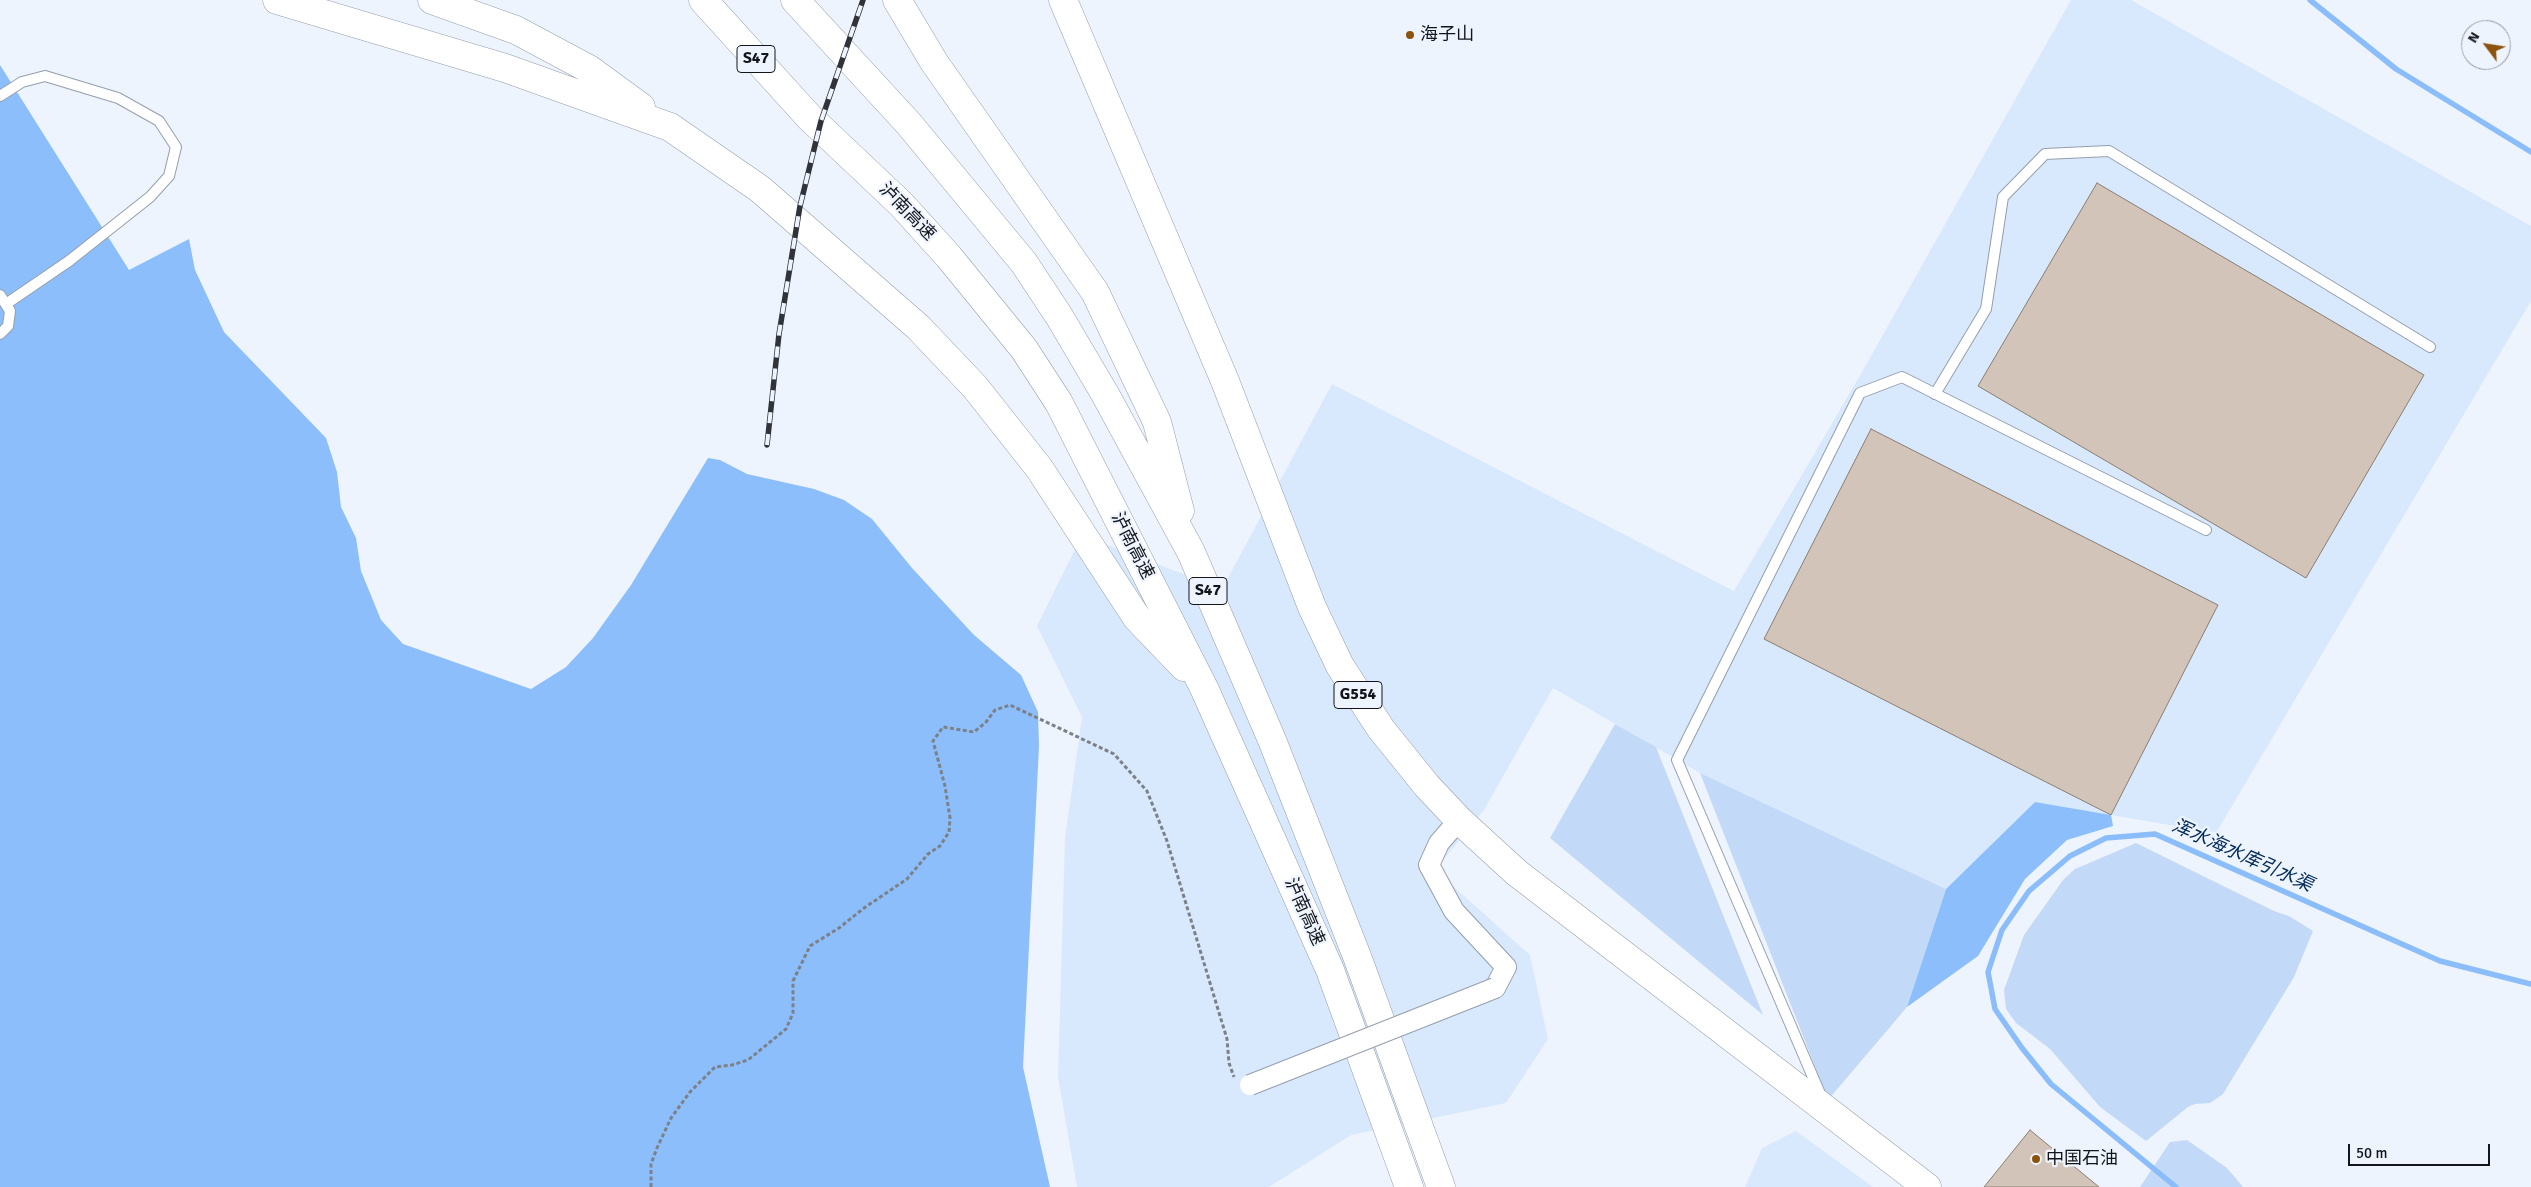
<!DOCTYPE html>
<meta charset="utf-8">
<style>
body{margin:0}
#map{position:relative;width:2531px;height:1187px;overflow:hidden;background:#eef4fd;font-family:Signika,sans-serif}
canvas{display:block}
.north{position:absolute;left:2461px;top:20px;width:50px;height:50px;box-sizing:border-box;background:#eef4fd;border:1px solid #969ba2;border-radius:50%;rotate:301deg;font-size:14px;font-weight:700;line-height:20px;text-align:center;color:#12151a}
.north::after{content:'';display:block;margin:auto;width:18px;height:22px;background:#8c530b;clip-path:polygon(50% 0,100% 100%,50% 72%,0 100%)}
.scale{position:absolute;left:2348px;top:1144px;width:142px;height:22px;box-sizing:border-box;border:2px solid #12151a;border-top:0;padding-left:6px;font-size:15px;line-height:18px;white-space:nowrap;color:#12151a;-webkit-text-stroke:4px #eef4fd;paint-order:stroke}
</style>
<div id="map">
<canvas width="2531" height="1187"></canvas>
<div class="north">N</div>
<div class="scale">50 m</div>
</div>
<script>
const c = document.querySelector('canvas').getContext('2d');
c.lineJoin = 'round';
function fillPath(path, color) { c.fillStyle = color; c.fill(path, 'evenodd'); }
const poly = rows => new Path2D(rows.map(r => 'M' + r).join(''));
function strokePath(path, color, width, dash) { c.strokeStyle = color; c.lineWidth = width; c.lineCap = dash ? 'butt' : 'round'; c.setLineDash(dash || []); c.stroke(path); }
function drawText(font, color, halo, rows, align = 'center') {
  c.font = font + ' Signika,"Noto Sans SC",sans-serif'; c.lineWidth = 4.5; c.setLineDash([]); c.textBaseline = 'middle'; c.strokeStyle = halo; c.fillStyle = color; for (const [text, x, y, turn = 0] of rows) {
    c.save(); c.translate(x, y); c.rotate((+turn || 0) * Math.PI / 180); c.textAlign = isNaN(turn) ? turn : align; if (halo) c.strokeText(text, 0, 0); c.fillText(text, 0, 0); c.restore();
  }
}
const built = poly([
 [2071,0,2131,0,2531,226,2531,301,2216,833,2035,802,1946,889,1700,773,1553,688,1484,810,1435,870,1530,955,1548,1039,1506,1103,1351,1135,1269,1187,1077,1187,1058,1077,1065,838,1082,717,1037,626,1082,535,1222,589,1332,384,1734,591,1862,372],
 [1796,1131,1873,1187,1745,1187,1762,1148]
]);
const green = poly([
 [1615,724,1656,747,1763,1015,1550,838],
 [1700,773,1946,889,1907,1007,1828,1100],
 [2136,843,2274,911,2289,916,2313,931,2294,977,2223,1094,2210,1103,2195,1104,2188,1107,2146,1141,2100,1107,2050,1049,2016,1023,2006,1009,2004,990,2024,935,2063,880,2075,869],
 [2187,1140,2227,1168,2243,1187,2140,1187,2170,1142]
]);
const forest = poly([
 [0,65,129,270,189,239,195,270,224,332,326,438,337,472,341,507,356,538,361,571,381,620,403,644,531,689,566,667,593,638,631,585,708,458,720,460,747,474,814,489,844,500,872,519,912,568,974,635,1021,675,1038,712,1039,746,1023,1067,1050,1187,0,1187],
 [2035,802,2111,815,2113,826,2067,840,2025,879,1978,956,1907,1007,1946,889]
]);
const stream = poly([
 [2310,0,2396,69,2531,152],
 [2176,1187,2051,1084,2022,1048,1995,1009,1988,972,2002,930,2029,891,2070,856,2106,838,2155,834,2440,961,2531,984]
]);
const building = poly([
 [2097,183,2424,375,2306,578,1978,386,2097,183],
 [1871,429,2218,605,2111,815,1764,639,1871,429],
 [2030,1130,2099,1187,1984,1187,2030,1130]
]);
const path = poly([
 [651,1187,651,1164,657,1148,671,1118,690,1092,715,1067,732,1065,748,1060,786,1029,793,1013,793,981,810,946,839,928,864,908,907,879,928,854,940,846,949,832,950,818,945,786,933,741,943,727,974,732,986,722,995,710,1010,705,1114,754,1147,791,1167,841,1227,1039,1229,1063,1234,1077]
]);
const service = poly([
 [0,96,22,82,45,76,118,98,159,121,176,147,169,176,150,197,69,261,6,304],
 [0,295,10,311,8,326,0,334],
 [1935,394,1986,309,2003,197,2045,154,2109,151,2430,347],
 [1821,1096,1677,760,1860,393,1902,377,2206,530]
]);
const minor = poly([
 [1459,820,1439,843,1429,865,1454,911,1506,967,1495,988]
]);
const trunk = poly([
 [1063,0,1225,381,1312,607,1340,666,1381,729,1427,786,1459,820,1517,873,1927,1187]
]);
const motorway = poly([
 [277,0,505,68,670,127,760,189,918,327,975,387,1039,468,1137,618,1184,667],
 [432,0,516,30,589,69,641,107],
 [703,0,810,118,901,204,949,257,1024,349,1059,403,1204,688,1330,970,1409,1187],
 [795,0,909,124,1024,263,1059,316,1105,394,1191,552,1272,740,1358,959,1441,1187],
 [897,0,934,62,1095,292,1157,422,1180,511]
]);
const rail = poly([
 [767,445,779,334,800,206,821,121,863,0]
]);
const minorBridge = poly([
 [1250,1085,1495,988]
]);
const markers = [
 [1410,35,5,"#8c530b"],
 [2036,1159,5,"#8c530b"]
];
const shields = [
 [756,59,38],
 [1208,591,38],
 [1358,695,48]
];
const shieldNames = [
 ["S47",756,59],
 ["S47",1208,591],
 ["G554",1358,695]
];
const poiNames = [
 ["海子山",1420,35],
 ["中国石油",2046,1159]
];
const streetNames = [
 ["泸南高速",907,212,46],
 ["泸南高速",1132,546,63],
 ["泸南高速",1304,912,66]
];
const waterNames = [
 ["浑水海水库引水渠",2242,856,24]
];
fillPath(built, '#d8e9fe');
fillPath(green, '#c2daf8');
fillPath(forest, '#8cbefc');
strokePath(stream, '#8bbdfb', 5.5);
fillPath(building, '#d2c4b8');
strokePath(building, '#8b7e72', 1);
strokePath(service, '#949eac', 12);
strokePath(minor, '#949eac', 22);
strokePath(trunk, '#949eac', 29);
strokePath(motorway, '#949eac', 29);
strokePath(path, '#7c8087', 3, [4, 2.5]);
strokePath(service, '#fff', 10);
strokePath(minor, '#fff', 20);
strokePath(trunk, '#fff', 28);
strokePath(motorway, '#fff', 28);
strokePath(rail, '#303339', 5.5);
strokePath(rail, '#eef4fd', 4, [11]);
strokePath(minorBridge, '#949eac', 22, []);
strokePath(minorBridge, '#fff', 20);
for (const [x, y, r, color] of markers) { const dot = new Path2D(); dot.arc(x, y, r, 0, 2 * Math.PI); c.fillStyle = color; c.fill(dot); strokePath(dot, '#eef4fd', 2); }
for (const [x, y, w] of shields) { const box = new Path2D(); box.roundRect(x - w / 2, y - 13.5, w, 27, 4); c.fillStyle = '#eef4fd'; c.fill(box); strokePath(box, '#12151a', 1); }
drawText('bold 16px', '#12151a', null, shieldNames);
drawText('18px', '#12151a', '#eef4fd', poiNames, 'left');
drawText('18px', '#12151a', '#eef4fd', streetNames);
drawText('italic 19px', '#002a58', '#eef4fd', waterNames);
</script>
